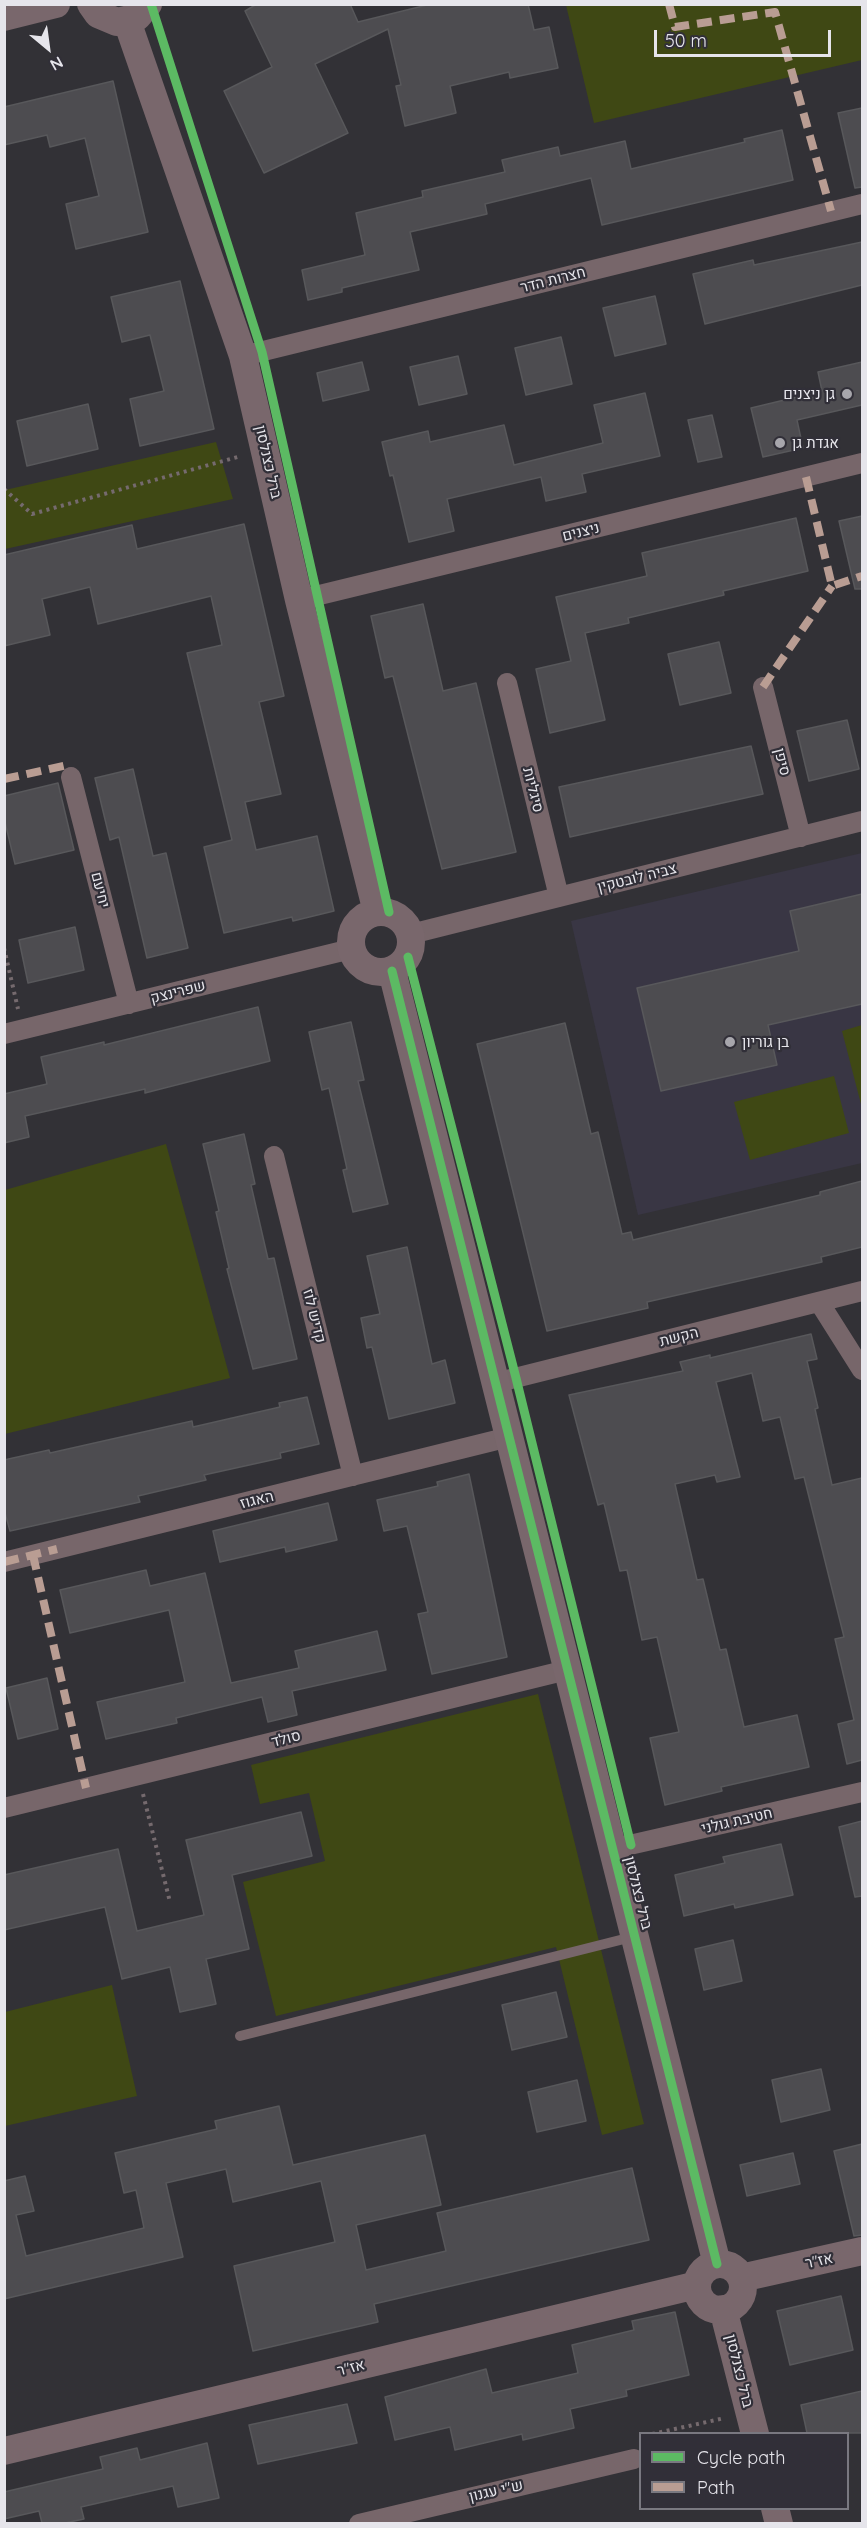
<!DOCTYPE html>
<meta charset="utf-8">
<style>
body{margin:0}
#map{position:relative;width:867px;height:2528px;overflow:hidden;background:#323136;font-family:Quicksand,sans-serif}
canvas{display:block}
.frame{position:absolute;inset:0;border:6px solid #e6e5eb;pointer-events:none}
.legend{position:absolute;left:639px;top:2432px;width:210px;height:78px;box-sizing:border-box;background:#312f38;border:2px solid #797880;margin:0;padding:8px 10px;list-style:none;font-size:18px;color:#e6e5eb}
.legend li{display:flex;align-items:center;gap:12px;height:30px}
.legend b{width:30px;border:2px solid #797880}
.north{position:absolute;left:18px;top:18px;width:60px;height:60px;-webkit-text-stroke:4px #312f38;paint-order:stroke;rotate:151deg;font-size:16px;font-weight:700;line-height:24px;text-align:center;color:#e6e5eb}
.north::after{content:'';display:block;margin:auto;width:21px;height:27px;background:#e6e5eb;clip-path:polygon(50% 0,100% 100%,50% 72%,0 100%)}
.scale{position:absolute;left:654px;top:30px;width:177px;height:27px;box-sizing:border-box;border:3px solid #e6e5eb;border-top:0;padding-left:8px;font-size:18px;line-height:21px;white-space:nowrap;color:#e6e5eb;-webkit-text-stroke:4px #312f38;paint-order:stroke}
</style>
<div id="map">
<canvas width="867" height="2528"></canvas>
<div class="frame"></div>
<ul class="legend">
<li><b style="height:8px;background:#5cba63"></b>Cycle path</li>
<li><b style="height:8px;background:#b99d93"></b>Path</li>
</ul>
<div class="north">N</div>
<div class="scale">50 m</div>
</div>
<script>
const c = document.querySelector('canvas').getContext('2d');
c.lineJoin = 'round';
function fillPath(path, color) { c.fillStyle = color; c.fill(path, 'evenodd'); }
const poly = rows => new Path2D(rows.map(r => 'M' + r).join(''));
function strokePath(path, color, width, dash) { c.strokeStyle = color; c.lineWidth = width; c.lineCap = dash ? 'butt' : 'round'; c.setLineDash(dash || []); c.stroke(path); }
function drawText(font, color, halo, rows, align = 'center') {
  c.font = font + ' Quicksand,Heebo,sans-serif'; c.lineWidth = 4.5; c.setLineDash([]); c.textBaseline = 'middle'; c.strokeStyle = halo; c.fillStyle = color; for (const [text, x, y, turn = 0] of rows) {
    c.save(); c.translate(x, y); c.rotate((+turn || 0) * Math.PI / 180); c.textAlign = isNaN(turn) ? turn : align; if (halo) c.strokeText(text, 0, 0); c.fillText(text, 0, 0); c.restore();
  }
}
const built = poly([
 [862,853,862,1163,638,1215,571,921]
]);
const green = poly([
 [566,5,862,5,862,60,594,123],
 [216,442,233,499,5,549,5,490],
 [862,1025,862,1108,842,1031],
 [834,1076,849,1133,750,1160,734,1102],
 [166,1144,230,1378,5,1434,5,1190],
 [538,1694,644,2124,602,2135,556,1947,276,2016,243,1882,325,1861,309,1793,260,1804,251,1765],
 [112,1985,137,2096,5,2126,5,2012]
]);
const building = poly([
 [257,4,350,4,358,22,431,4,528,4,534,30,549,27,558,68,510,78,509,72,450,86,456,113,405,126,396,86,401,85,388,29,315,64,348,133,264,173,224,91,272,67,245,11,257,4],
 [113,81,148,232,76,249,66,204,99,196,85,138,50,147,47,135,4,145,4,107,113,81],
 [862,108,862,187,855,188,838,113,862,108],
 [782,130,793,180,602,225,591,178,485,204,487,214,410,232,419,270,342,288,342,292,308,300,302,270,365,255,356,213,423,197,422,191,505,172,502,160,558,147,560,156,625,141,631,169,745,142,744,139,782,130],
 [862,242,862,285,705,324,693,274,753,260,754,265,862,242],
 [180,281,214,429,140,446,130,399,164,391,150,335,122,342,111,297,180,281],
 [655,296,666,344,615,356,603,308,655,296],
 [561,337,572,384,526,395,515,348,561,337],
 [458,356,467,394,419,405,410,367,458,356],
 [362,362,369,390,323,401,317,373,362,362],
 [862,362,862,405,797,420,803,448,763,457,751,408,822,391,818,372,862,362],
 [645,393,660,456,582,474,586,492,546,501,541,477,447,499,454,531,409,542,393,475,390,476,382,442,428,431,430,442,504,425,514,465,603,443,594,405,645,393],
 [88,404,98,449,27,466,17,421,88,404],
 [712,415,722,457,698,462,688,420,712,415],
 [862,516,862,589,855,589,839,521,862,516],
 [796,518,808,571,723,591,724,595,628,618,629,623,585,633,605,720,550,733,536,669,571,661,556,597,647,576,642,553,796,518],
 [244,524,284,696,259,702,281,794,245,802,256,850,317,836,334,911,293,921,292,917,224,933,204,847,232,840,187,653,222,645,211,596,98,624,90,587,42,599,50,635,4,646,4,555,132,525,137,549,244,524],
 [423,604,443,691,476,683,516,852,442,869,393,676,385,678,371,616,423,604],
 [719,642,731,693,680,705,668,654,719,642],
 [847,720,859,769,809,781,797,731,847,720],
 [751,746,763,794,570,837,559,787,751,746],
 [133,769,153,856,166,853,188,948,147,958,119,837,110,840,95,778,133,769],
 [58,783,74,850,15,864,4,818,4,796,58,783],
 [862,894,862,1004,768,1025,777,1065,661,1091,637,988,799,951,790,911,862,894],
 [75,927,84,970,28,983,19,940,75,927],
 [258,1007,270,1061,145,1093,145,1089,25,1116,29,1137,4,1143,4,1094,47,1084,41,1057,104,1042,104,1045,258,1007],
 [351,1022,364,1080,358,1081,388,1204,353,1212,343,1170,347,1169,329,1088,322,1090,309,1032,351,1022],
 [565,1023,591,1134,598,1132,622,1234,631,1232,633,1240,820,1195,820,1192,862,1181,862,1247,821,1257,822,1262,647,1302,648,1308,547,1331,477,1044,565,1023],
 [244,1134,255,1184,251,1185,268,1259,274,1258,297,1359,253,1369,227,1269,229,1268,216,1212,219,1211,203,1144,244,1134],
 [407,1247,432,1364,445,1360,455,1403,389,1419,372,1347,367,1348,361,1318,380,1314,367,1256,407,1247],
 [811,1334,817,1359,807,1361,818,1408,815,1409,832,1485,862,1478,862,1760,847,1764,838,1724,854,1720,835,1639,844,1637,804,1477,795,1479,780,1417,763,1421,752,1373,716,1382,740,1477,717,1482,715,1475,675,1484,697,1580,703,1579,720,1650,726,1649,744,1727,797,1715,809,1767,721,1787,722,1791,665,1805,650,1738,679,1732,657,1637,642,1640,627,1570,620,1571,604,1503,598,1505,569,1395,683,1371,680,1362,710,1355,710,1358,811,1334],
 [307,1397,319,1444,280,1453,281,1458,204,1475,206,1480,138,1496,140,1502,10,1531,4,1509,4,1460,49,1450,50,1453,192,1421,193,1427,280,1407,279,1403,307,1397],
 [469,1474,507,1657,432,1674,418,1614,428,1612,407,1526,384,1531,377,1500,438,1486,437,1482,469,1474],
 [328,1503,337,1540,286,1552,285,1547,220,1562,213,1531,328,1503],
 [146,1570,150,1586,205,1573,231,1683,299,1668,295,1651,377,1631,386,1670,292,1691,297,1715,268,1722,262,1697,176,1718,177,1723,106,1739,97,1702,185,1682,169,1610,70,1633,60,1590,146,1570],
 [47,1678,58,1729,18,1739,6,1688,47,1678],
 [301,1812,312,1856,232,1875,249,1949,206,1959,216,2004,180,2012,170,1967,122,1979,105,1907,4,1930,4,1875,118,1849,137,1931,204,1915,186,1840,301,1812],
 [862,1821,862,1896,855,1897,839,1827,862,1821],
 [781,1844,793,1895,735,1908,734,1904,684,1916,675,1875,725,1863,723,1857,781,1844],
 [733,1940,742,1981,704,1990,695,1949,733,1940],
 [556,1992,567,2037,512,2050,502,2005,556,1992],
 [821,2069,830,2110,781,2122,772,2080,821,2069],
 [577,2080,586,2121,537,2132,528,2092,577,2080],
 [279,2106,293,2165,425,2135,441,2205,356,2225,366,2270,446,2251,437,2213,632,2168,649,2240,374,2304,378,2322,253,2351,234,2266,335,2242,321,2181,233,2202,226,2169,166,2183,183,2257,4,2299,4,2181,25,2176,34,2211,16,2215,26,2256,144,2228,136,2190,124,2193,115,2153,217,2129,215,2121,279,2106],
 [862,2144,862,2235,854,2236,834,2151,862,2144],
 [793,2153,800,2184,747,2196,740,2165,793,2153],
 [841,2296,853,2350,790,2365,777,2311,841,2296],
 [675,2312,689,2375,626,2390,627,2396,570,2409,574,2428,523,2440,522,2434,455,2450,450,2427,395,2440,385,2397,486,2369,492,2393,578,2373,572,2345,634,2330,632,2321,675,2312],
 [862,2391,862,2433,807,2433,801,2405,862,2391],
 [347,2404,357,2443,258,2464,249,2425,347,2404],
 [207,2443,219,2498,178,2507,173,2486,81,2507,84,2519,65,2523,42,2523,39,2511,4,2519,4,2492,103,2469,100,2457,137,2448,140,2460,207,2443]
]);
const path = poly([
 [4,489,32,514,241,456],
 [4,948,18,1009],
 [143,1794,170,1902],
 [652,2434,725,2418]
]);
const lane = poly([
 [240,2036,632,1937]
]);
const street = poly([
 [243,356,862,204],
 [299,600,862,463],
 [507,683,559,897],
 [763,687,801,837],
 [71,777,129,1004],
 [411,934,862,821],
 [4,1034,351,949],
 [274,1156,353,1476],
 [819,1302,862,1370],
 [495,1383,862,1291],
 [4,1562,509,1437],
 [4,1808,567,1670],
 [612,1849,862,1792],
 [359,2524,634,2459]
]);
const secondary = poly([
 [91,4,98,14,117,22,137,17,148,4],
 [4,17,56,4],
 [127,21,243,356,299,600,377,912],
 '351 942a30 30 0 1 1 60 0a30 30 0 1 1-60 0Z',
 [392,971,717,2264],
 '697 2287a23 23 0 1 1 46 0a23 23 0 1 1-46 0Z',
 [741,2278,862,2251],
 [723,2309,755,2434],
 [4,2451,697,2285],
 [775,2508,779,2524]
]);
const quiet = poly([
 [669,4,675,27,775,12,831,211],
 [806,477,832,586,862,576],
 [763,687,832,586],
 [4,779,68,765],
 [33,1555,86,1788],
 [4,1562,57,1549]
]);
const cycleway = poly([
 [151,4,262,352,389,912],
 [408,957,516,1378,631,1845],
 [392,971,717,2264]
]);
const markers = [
 [847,394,6,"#a7a6ac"],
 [780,443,6,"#a7a6ac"],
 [730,1042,6,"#a7a6ac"]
];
const streetNames = [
 ["חצרות הדר",553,280,-14],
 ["ברל כצנלסון",268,462,77],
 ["ניצנים",581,532,-14],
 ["סיפן",782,762,76],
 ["סיגליות",533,790,76],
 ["צביה לובטקין",637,878,-14],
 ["יחיעם",100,890,76],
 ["שפרינצק",178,992,-14],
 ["קדיש לוז",314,1316,76],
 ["הקשת",679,1337,-14],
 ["האגוז",257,1500,-14],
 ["סולד",286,1739,-14],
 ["חטיבת גולני",737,1821,-13],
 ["ברל כצנלסון",638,1893,76],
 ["אז\"ר",819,2261,-12],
 ["אז\"ר",351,2368,-14],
 ["ברל כצנלסון",739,2371,76],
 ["ש\"י עגנון",496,2491,-13]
];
const poiNames = [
 ["גן ניצנים",835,394,"right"],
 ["אגדת גן",792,443],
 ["בן גוריון",742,1042]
];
fillPath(built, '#393644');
fillPath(green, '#3f4814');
fillPath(building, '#4d4c50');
strokePath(building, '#58585b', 1.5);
strokePath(path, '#756a6e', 4, [3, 4.5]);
strokePath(lane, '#77666a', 10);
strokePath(street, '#77666a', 20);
strokePath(secondary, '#79676c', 28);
strokePath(quiet, '#b99d93', 8, [15, 8]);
strokePath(cycleway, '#5cba63', 9);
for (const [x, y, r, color] of markers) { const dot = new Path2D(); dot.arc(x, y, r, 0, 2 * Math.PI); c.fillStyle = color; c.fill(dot); strokePath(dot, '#312f38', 2); }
drawText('15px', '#e6e5eb', '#312f38', streetNames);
drawText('15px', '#e6e5eb', '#312f38', poiNames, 'left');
</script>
